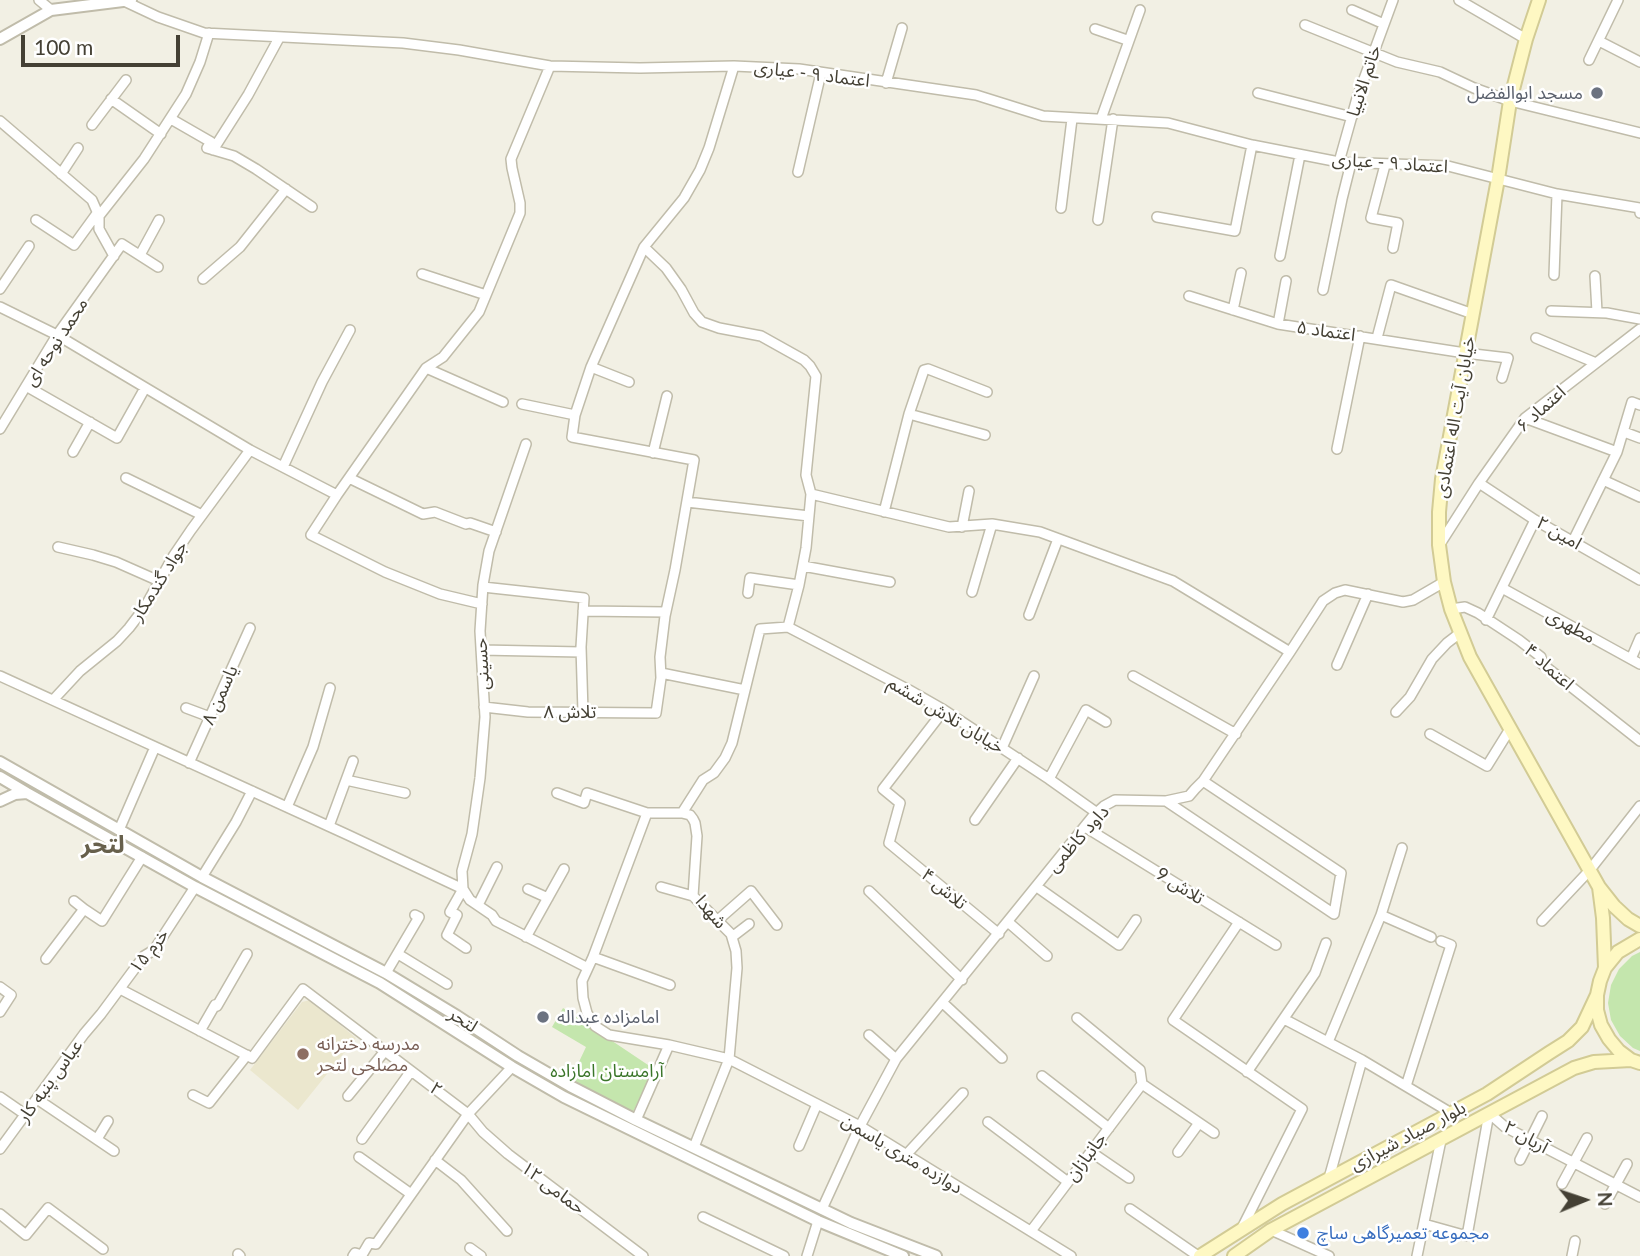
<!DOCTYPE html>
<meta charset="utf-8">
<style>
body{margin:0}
#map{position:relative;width:1640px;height:1256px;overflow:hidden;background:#f2f0e4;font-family:Lato,sans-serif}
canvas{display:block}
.north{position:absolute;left:1549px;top:1165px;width:70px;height:70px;-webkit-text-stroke:5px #fff;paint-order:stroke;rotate:88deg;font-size:19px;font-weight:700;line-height:28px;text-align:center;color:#444034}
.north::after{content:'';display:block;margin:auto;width:24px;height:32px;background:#444034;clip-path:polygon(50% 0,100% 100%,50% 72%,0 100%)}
.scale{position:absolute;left:21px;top:35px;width:159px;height:32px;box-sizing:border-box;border:4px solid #444034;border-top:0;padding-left:9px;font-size:21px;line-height:24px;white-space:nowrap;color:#444034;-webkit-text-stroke:5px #fff;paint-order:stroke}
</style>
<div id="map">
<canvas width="1640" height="1256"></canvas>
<div class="north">N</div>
<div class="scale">100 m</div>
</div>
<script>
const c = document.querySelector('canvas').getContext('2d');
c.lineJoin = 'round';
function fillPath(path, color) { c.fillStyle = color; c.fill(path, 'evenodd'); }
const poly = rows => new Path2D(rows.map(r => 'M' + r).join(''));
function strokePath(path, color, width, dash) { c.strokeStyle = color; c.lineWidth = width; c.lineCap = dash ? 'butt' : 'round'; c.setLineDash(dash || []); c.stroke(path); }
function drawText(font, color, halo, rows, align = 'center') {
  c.font = font + ' Lato,"Noto Sans Arabic",sans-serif'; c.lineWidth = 5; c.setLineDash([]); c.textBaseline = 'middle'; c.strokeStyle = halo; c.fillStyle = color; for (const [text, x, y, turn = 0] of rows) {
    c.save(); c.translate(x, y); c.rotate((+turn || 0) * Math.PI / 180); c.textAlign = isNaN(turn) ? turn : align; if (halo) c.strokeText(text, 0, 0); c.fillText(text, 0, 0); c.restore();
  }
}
const education = poly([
 [310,1000,356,1038,298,1110,250,1070,302,1002]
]);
const green = poly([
 [1640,952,1640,1051,1633,1048,1620,1036,1611,1020,1608,1003,1611,985,1619,969,1632,956],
 [563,1008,654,1069,632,1114,569,1083,586,1047,552,1027]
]);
const minor = poly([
 [39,0,51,10],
 [1459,0,1526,39],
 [124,1,158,17,204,33,403,43,459,50,550,66,640,68,734,66,799,69,976,95,1043,116,1168,123,1252,145,1339,162,1448,166,1557,194,1640,208,1640,213],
 [1352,10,1384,24],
 [1305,25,1397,62,1440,72,1474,88,1510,101,1640,133],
 [1095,29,1127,40],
 [1599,41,1640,62],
 [1589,60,1618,0],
 [886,83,902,28],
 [1258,93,1352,117],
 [111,99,161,134],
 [171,119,211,142,207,148,234,156,256,169,312,207],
 [1101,119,1140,10],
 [0,121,92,200,99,216,99,229,114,256],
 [92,125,126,80],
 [213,150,248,95,279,38],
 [1339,162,1357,98,1393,0],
 [1385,165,1371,218,1398,223,1393,248],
 [798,172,821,73],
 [61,174,78,148],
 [1061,208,1072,119],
 [99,216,144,159,186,94,200,62,209,33],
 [1157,217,1235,231,1252,145],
 [36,220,74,245,98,212],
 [1098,220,1113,119],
 [140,255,159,220],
 [1280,256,1300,155],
 [422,274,486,295],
 [1554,275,1557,194],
 [1595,276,1597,312],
 [203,279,240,247,286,189],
 [0,289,29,246],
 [1323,290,1342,199,1351,163],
 [1189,296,1278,324,1465,353,1508,358,1502,378],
 [0,307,57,335,250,450,337,495],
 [1233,310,1241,273],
 [1551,311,1607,313,1640,319],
 [1278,324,1286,281],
 [1377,338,1391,285,1473,314],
 [1536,338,1596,363],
 [591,367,629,382],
 [426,368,503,402],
 [26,386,117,438,145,388],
 [522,404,575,415],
 [909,414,985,435],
 [1525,418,1617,452],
 [0,429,57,335,122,244,158,267],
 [1624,432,1640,438],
 [1337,449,1360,336],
 [73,452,90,422],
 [653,453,667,396],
 [283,467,322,382,350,330],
 [126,478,202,515],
 [349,478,423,514,435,512,466,524,470,523,496,532],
 [1603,480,1640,497],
 [1479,483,1535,520,1640,580],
 [811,494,949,527,992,524,1040,532,1173,581,1290,652],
 [687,502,809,516],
 [884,512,909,414,924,370,928,369,987,392],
 [962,527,969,491],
 [1573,541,1617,452,1632,402,1640,405],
 [1440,544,1479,483,1525,418,1640,329],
 [58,547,93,555,116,562,159,581],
 [803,566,890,582],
 [483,587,584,598,581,647,583,712],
 [1502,588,1640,664],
 [972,592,992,524],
 [748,593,750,578,799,585],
 [482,604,440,594,385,572,311,535,337,495,426,368,443,357,479,312,520,213,520,203,512,168,511,159,550,66],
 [1451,609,1465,607,1478,613,1519,640,1541,657,1541,663,1640,741],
 [583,611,666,612],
 [1029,615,1058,539],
 [1486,620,1535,520],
 [788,627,909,690,944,710,1049,779,1097,813],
 [481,650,581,652],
 [1631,659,1640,638],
 [1337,665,1368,594],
 [661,673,745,690],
 [0,676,348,835,463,889,470,900,492,915,496,921,588,968],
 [1133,676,1236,734],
 [54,699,80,671,117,641,129,628,145,607,174,555,191,530,250,450],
 [484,707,528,712,656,713,661,678,660,657,665,616,675,570,694,460,572,437,575,415,591,367,644,247],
 [186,708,210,717],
 [944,710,883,789,900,803,889,843,999,934],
 [1396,712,1410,697,1432,659,1447,643,1460,633],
 [1430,734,1487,766,1510,729],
 [1002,748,1034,676],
 [189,763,250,628],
 [1049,779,1086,710,1106,722],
 [346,780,405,793],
 [557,793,584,803,587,793,647,813,593,957,582,981,583,998,587,1013,595,1026,609,1035,669,1045,729,1059,860,1126,1071,1256],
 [1166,801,1334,914,1341,873,1203,781],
 [287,807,313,747,330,688],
 [647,813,682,813,690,815,693,819,695,823,697,836,693,896,731,934,736,951,737,968,729,1059,694,1147],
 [682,813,703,780,714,773,725,758,732,743,760,629,788,627,799,585,806,548,811,494,806,475,816,376,810,366,804,360,761,336,719,328,702,322,694,313,681,289,666,268,644,247,684,198,700,170,709,148,734,66],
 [975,820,1018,758],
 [329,826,353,761],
 [1085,827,1276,945],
 [119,830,155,747],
 [202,877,236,822,252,791],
 [661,887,693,896],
 [1037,887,1119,945,1136,920],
 [528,889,548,898],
 [869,891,962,980],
 [74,901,84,909],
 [478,905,497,867],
 [1381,915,1402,848],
 [718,920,751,891,777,925],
 [1542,921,1589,871,1640,806],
 [1008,922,1047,956],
 [1239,922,1173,1020,1302,1109,1242,1228],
 [526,937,564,869],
 [732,937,749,924],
 [466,948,447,935,457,915,450,912,463,889,462,871,472,834,480,778,485,717,480,631,483,585,489,551,526,444],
 [398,954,447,984],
 [593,957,670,985],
 [46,959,84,909,102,921,142,857],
 [386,973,419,917,415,915],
 [0,987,11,995,0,1012],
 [120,989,252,1058,303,989,468,1114,483,1132,508,1154,643,1256],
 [943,1003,1002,1058],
 [1077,1018,1140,1070,1142,1084,1214,1133],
 [1284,1019,1362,1060,1329,1178],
 [200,1031,215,1005,217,1006,247,954],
 [869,1035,896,1059],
 [1328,1042,1381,915,1431,937],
 [1362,1060,1451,1113],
 [1247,1072,1315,973,1326,943],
 [1042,1076,1109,1128],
 [1406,1086,1451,945,1441,941],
 [193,1095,209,1103,247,1055],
 [348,1096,385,1051],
 [0,1097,26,1115],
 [37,1099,114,1151],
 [1489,1113,1505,1127,1640,1197],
 [636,1120,669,1045],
 [988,1122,1068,1182],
 [97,1139,108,1121],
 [362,1139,411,1071],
 [799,1146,817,1104],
 [0,1149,84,1034,101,1014,144,956,154,950,195,887],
 [1091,1152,1129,1178],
 [1178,1152,1199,1123],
 [906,1155,963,1093],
 [359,1157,411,1194],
 [435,1160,461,1180,507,1231],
 [1520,1160,1542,1116],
 [1562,1184,1587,1138],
 [1605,1204,1627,1164],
 [822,1209,860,1126,896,1059,1093,816,1104,806,1115,800,1166,801,1189,796,1195,789,1203,781,1290,652,1323,601,1335,593,1345,590,1403,602,1413,600,1444,582],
 [1130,1209,1198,1256],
 [0,1214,26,1235,48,1208,103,1249],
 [703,1217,784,1256],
 [1424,1224,1467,1236,1489,1113],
 [1271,1230,1329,1256],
 [1031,1231,1142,1084],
 [470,1248,481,1256],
 [238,1254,240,1256],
 [353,1256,355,1253,362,1255,369,1243,376,1244,468,1114,512,1067],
 [807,1256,818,1221],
 [1417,1256,1441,1140],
 [1572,1256,1575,1241]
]);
const tertiary = poly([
 [0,39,51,10,131,0],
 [0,762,202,877,386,973,457,1016,518,1056,570,1086,636,1120,822,1209,851,1223,936,1256],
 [0,777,27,793,195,887,380,983,512,1067,564,1097,818,1221,903,1256],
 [0,801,15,794,27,793]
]);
const secondary = poly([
 [1539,0,1526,39,1510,101,1498,179,1442,479,1439,512,1439,545,1444,582,1451,609,1470,657,1599,887],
 [1640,939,1618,952,1605,968,1600,981,1597,995,1597,1010,1601,1025,1609,1039,1619,1051,1631,1060,1640,1063],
 [1605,968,1603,918,1599,887,1614,906,1628,919,1640,926],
 [1200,1256,1282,1204,1487,1094,1549,1053,1568,1041,1582,1027,1597,995],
 [1234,1256,1271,1230,1574,1068,1594,1062,1631,1060]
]);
const markers = [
 [1597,93,7,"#6b7280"],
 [543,1017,7,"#6b7280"],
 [303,1054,7,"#8d6e63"],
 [1303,1233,7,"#3f7fe0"]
];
const streetNames = [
 ["اعتماد ۹ - عیاری",812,74,7],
 ["خاتم الانبیا",1364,81,-72],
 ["اعتماد ۹ - عیاری",1390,163,4],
 ["اعتماد ۵",1326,331,8],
 ["محمد نوحه ای",56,342,-57],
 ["اعتماد ۶",1541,409,-42],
 ["خیابان آیت اله اعتمادی",1455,417,-80],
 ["امین ۲",1559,533,30],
 ["جواد گندمکار",159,581,-58],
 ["مطهری",1571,626,29],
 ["حسینی",482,664,-93],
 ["اعتماد ۴",1549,667,42],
 ["یاسمن ۸",220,695,-66],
 ["تلاش ۸",570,712],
 ["خیابان تلاش ششم",946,715,31],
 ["داود کاظمی",1078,839,-48],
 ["تلاش 9",1180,886,32],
 ["تلاش ۴",944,889,40],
 ["شهدا",711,912,49],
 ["خرم ۱۵",149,951,-51],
 ["لتحر",463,1020,33],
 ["عباس پنبه کار",50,1081,-54],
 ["۲",436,1089,37],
 ["بلوار صیاد شیرازی",1408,1136,-28],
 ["آریان ۲",1526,1137,29],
 ["دوازده متری یاسمن",902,1154,31],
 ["جانبازان",1086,1157,-53],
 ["حمامی ۱۲",553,1188,37]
];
const worshipNames = [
 ["مسجد ابوالفضل",1583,93],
 ["امامزاده عبداله",557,1017,"left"]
];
const educationNames = [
 ["مدرسه دخترانه",317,1044],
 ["مصلحی لتحر",317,1065]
];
const parkNames = [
 ["آرامستان امازاده",607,1071]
];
const shopNames = [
 ["مجموعه تعمیرگاهی ساچ",1317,1233]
];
const districtNames = [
 ["لتحر",103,845]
];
fillPath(education, '#ebe7ce');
fillPath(green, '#c4e6ad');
strokePath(minor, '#c0bcaa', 12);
strokePath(tertiary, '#c0bcaa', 14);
strokePath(secondary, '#d2cb95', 16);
strokePath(minor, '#fff', 9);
strokePath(tertiary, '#fff', 10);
strokePath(secondary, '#fef8c3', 12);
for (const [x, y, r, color] of markers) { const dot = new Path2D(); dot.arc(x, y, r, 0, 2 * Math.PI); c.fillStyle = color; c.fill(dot); strokePath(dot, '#fff', 2.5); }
drawText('18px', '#444034', '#fff', streetNames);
drawText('18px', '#5b616d', '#fff', worshipNames, 'right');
drawText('18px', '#785e54', '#fff', educationNames, 'left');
drawText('18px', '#3a7529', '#fff', parkNames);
drawText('18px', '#366cbe', '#fff', shopNames, 'left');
drawText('bold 24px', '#67604c', '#fff', districtNames);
</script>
